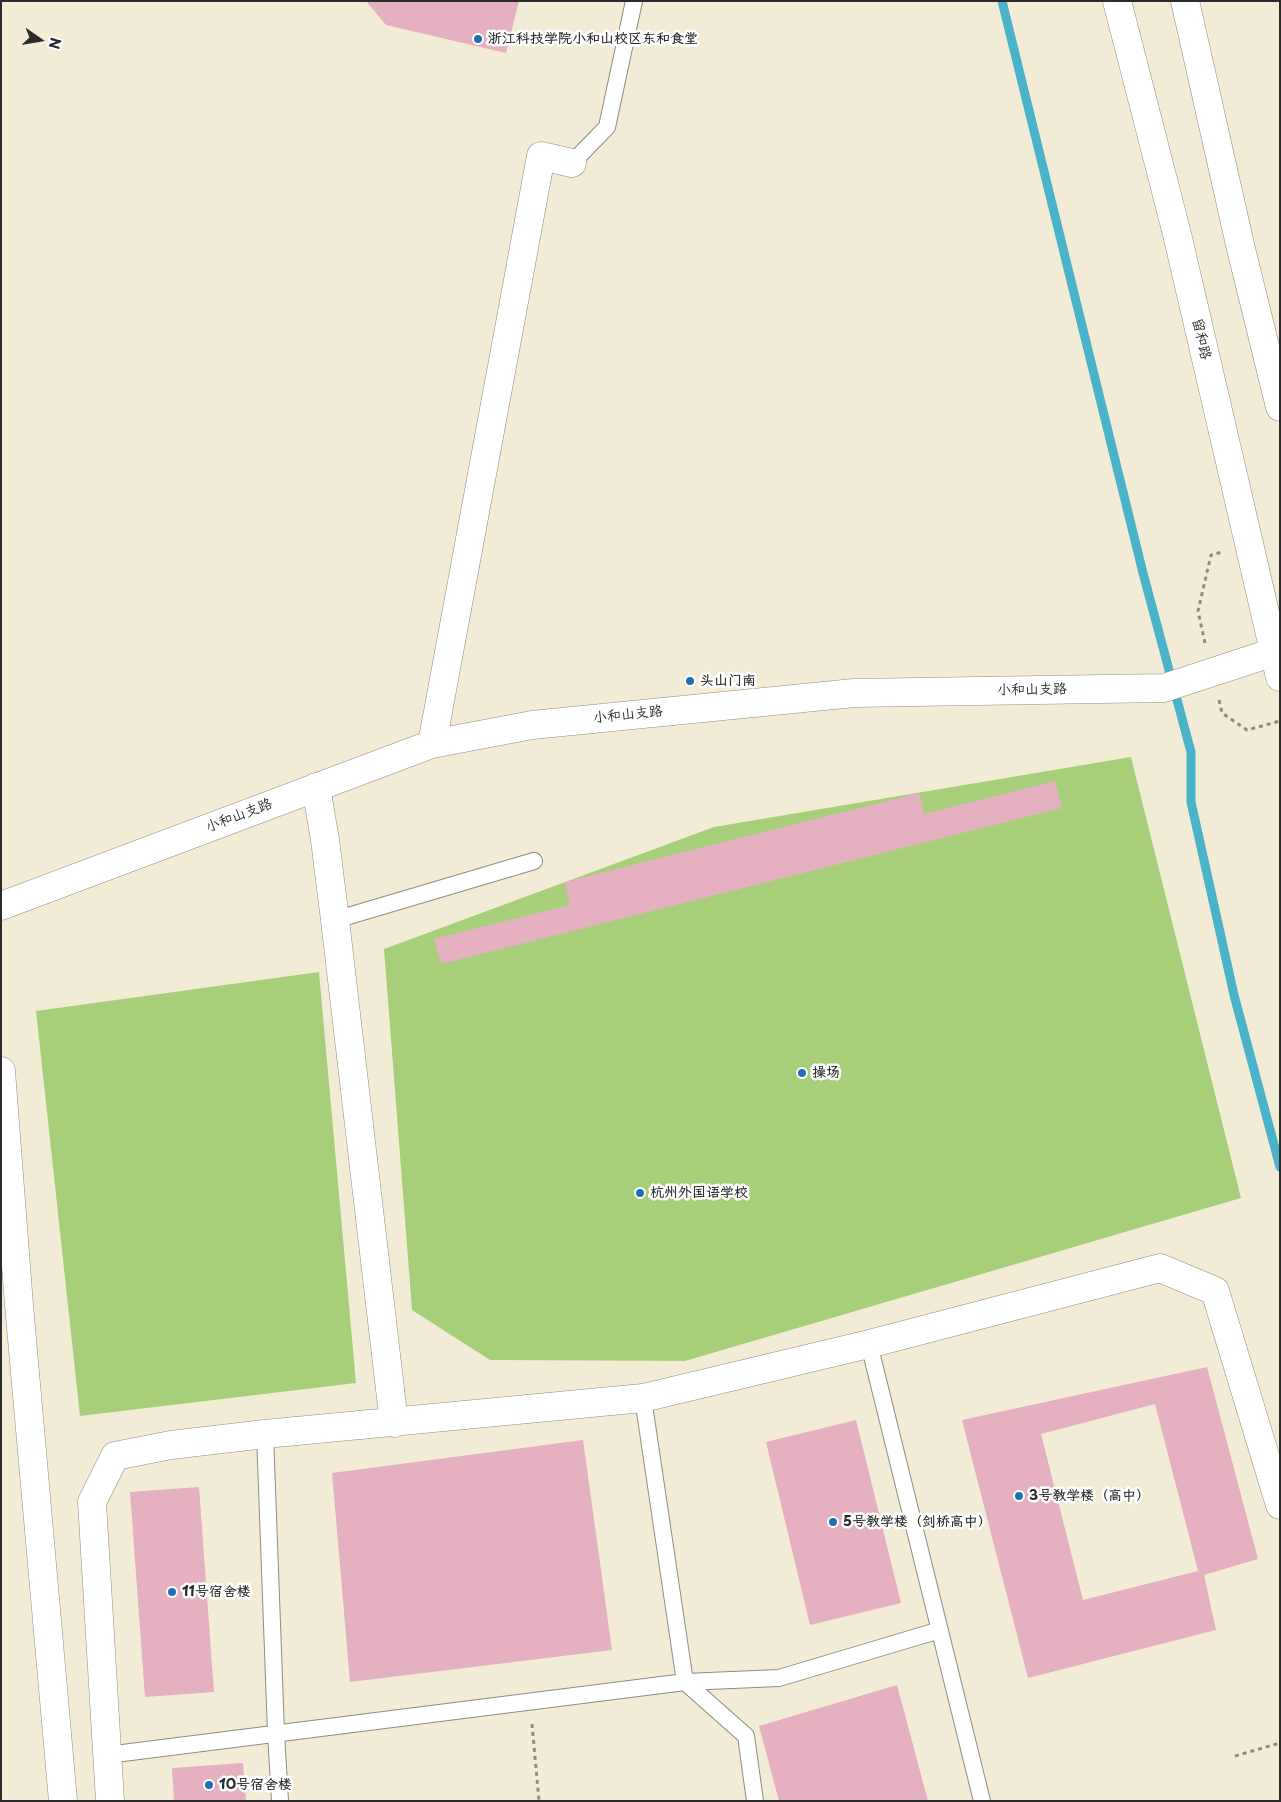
<!DOCTYPE html>
<meta charset="utf-8">
<style>
body{margin:0}
#map{position:relative;width:1281px;height:1802px;overflow:hidden;background:#f2ecd7;font-family:"Playpen Sans",sans-serif}
canvas{display:block}
.frame{position:absolute;inset:0;border:2px solid #2b2b2b;pointer-events:none}
.north{position:absolute;left:15px;top:15px;width:50px;height:50px;-webkit-text-stroke:4px #fff;paint-order:stroke;rotate:103deg;font-size:14px;font-weight:700;line-height:20px;text-align:center;color:#2b2b2b}
.north::after{content:'';display:block;margin:auto;width:18px;height:22px;background:#2b2b2b;clip-path:polygon(50% 0,100% 100%,50% 72%,0 100%)}
</style>
<div id="map">
<canvas width="1281" height="1802"></canvas>
<div class="frame"></div>
<div class="north">N</div>
</div>
<script>
const c = document.querySelector('canvas').getContext('2d');
c.lineJoin = 'round';
function fillPath(path, color) { c.fillStyle = color; c.fill(path, 'evenodd'); }
const poly = rows => new Path2D(rows.map(r => 'M' + r).join(''));
function strokePath(path, color, width, dash) { c.strokeStyle = color; c.lineWidth = width; c.lineCap = dash ? 'butt' : 'round'; c.setLineDash(dash || []); c.stroke(path); }
function drawText(font, color, halo, rows, align = 'center') {
  c.font = font + ' "Playpen Sans","LXGW WenKai TC",sans-serif'; c.lineWidth = 5; c.setLineDash([]); c.textBaseline = 'middle'; c.strokeStyle = halo; c.fillStyle = color; for (const [text, x, y, turn = 0] of rows) {
    c.save(); c.translate(x, y); c.rotate((+turn || 0) * Math.PI / 180); c.textAlign = isNaN(turn) ? turn : align; if (halo) c.strokeText(text, 0, 0); c.fillText(text, 0, 0); c.restore();
  }
}
const green = poly([
 [1131,757,1241,1198,685,1361,490,1360,412,1310,384,949,714,827],
 [319,972,356,1383,80,1416,36,1011]
]);
const stream = poly([
 [1002,1,1143,573,1191,752,1191,802,1234,995,1280,1167]
]);
const building = poly([
 [366,1,519,1,506,53,386,25],
 [1055,781,1062,808,441,964,434,939,570,905,565,882,919,793,924,814],
 [1207,1367,1258,1559,1204,1575,1216,1630,1028,1678,962,1420],
 [1155,1404,1198,1571,1083,1600,1041,1434],
 [856,1420,901,1603,810,1625,766,1442],
 [583,1440,612,1650,350,1682,332,1473],
 [199,1487,214,1692,145,1697,130,1492],
 [897,1685,928,1801,779,1801,759,1726],
 [243,1763,246,1801,174,1801,172,1768]
]);
const path = poly([
 [1205,643,1198,611,1211,555,1222,552],
 [1219,700,1222,713,1247,730,1280,721],
 [532,1724,539,1801],
 [1235,1756,1280,1743]
]);
const service = poly([
 [572,163,607,127,634,1],
 [335,920,534,861],
 [869,1344,982,1801],
 [643,1398,685,1682,779,1678,940,1630],
 [265,1434,276,1733,280,1801],
 [107,1755,685,1682,746,1736,755,1801]
]);
const minor = poly([
 [432,744,541,156,572,163],
 [316,787,325,840,335,920,394,1423],
 [110,1801,92,1502,115,1456,171,1445,265,1434,643,1398,869,1344,1160,1268,1215,1291,1280,1505]
]);
const tertiary = poly([
 [1,906,432,744,532,725,854,693,1164,688,1280,650],
 [1,1071,19,1305,63,1801]
]);
const secondary = poly([
 [1117,1,1177,234,1280,677],
 [1185,1,1241,249,1280,407]
]);
const markers = [
 [478,39,5,"#1f6fb2"],
 [690,681,5,"#1f6fb2"],
 [802,1073,5,"#1f6fb2"],
 [640,1193,5,"#1f6fb2"],
 [1019,1496,5,"#1f6fb2"],
 [833,1522,5,"#1f6fb2"],
 [172,1592,5,"#1f6fb2"],
 [209,1785,5,"#1f6fb2"]
];
const poiNames = [
 ["浙江科技学院小和山校区东和食堂",488,39],
 ["头山门南",700,681],
 ["操场",812,1073],
 ["杭州外国语学校",650,1193],
 ["3号教学楼（高中）",1029,1496],
 ["5号教学楼（剑桥高中）",843,1522],
 ["11号宿舍楼",182,1592],
 ["10号宿舍楼",219,1785]
];
const streetNames = [
 ["留和路",1201,339,77],
 ["小和山支路",1032,690,-1],
 ["小和山支路",628,715,-6],
 ["小和山支路",239,816,-21]
];
fillPath(green, '#a7cf7a');
strokePath(stream, '#4ab2c9', 9);
fillPath(building, '#e5b0bf');
strokePath(service, '#8e8c81', 18);
strokePath(minor, '#8e8c81', 29);
strokePath(tertiary, '#8e8c81', 29);
strokePath(secondary, '#8e8c81', 29);
strokePath(path, '#8e8c81', 3, [4, 4]);
strokePath(service, '#fff', 16);
strokePath(minor, '#fff', 28);
strokePath(tertiary, '#fff', 28);
strokePath(secondary, '#fff', 28);
for (const [x, y, r, color] of markers) { const dot = new Path2D(); dot.arc(x, y, r, 0, 2 * Math.PI); c.fillStyle = color; c.fill(dot); strokePath(dot, '#fff', 2); }
drawText('bold 14px', '#2b2b2b', '#fff', poiNames, 'left');
drawText('14px', '#2b2b2b', '#fff', streetNames);
</script>
